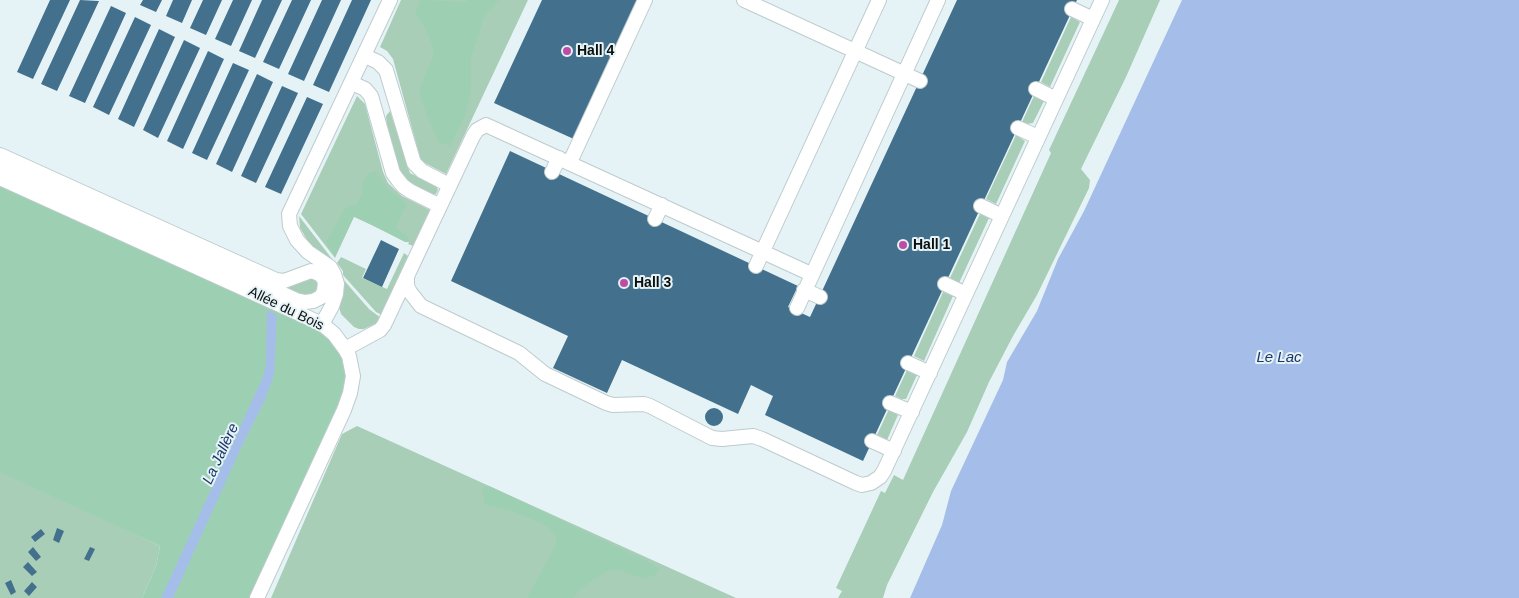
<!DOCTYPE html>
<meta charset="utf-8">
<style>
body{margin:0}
canvas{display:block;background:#e6f3f6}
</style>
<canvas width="1519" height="598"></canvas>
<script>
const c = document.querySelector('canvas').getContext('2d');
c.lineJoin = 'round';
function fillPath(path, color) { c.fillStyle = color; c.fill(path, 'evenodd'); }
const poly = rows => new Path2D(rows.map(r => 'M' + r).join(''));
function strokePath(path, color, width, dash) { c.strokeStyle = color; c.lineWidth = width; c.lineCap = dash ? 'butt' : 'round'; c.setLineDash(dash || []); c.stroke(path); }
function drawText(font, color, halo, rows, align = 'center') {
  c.font = font + ' Arial,sans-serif'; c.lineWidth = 4; c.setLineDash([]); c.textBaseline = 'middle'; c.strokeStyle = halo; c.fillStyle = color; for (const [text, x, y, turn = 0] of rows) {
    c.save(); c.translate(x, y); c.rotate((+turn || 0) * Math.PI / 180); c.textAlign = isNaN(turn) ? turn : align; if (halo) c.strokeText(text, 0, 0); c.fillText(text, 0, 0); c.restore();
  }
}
const green = poly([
 [401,0,528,0,446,174,421,161,393,59,387,51,380,47],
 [1119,0,1160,0,1126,77,1081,169,1090,180,1089,188,1037,295,1013,336,989,382,967,432,933,492,887,585,883,598,838,598,842,591,836,588,881,491,885,493,894,475,903,480,1051,153,1049,150],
 [1071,17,1080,22,1050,87,1041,82],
 [357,96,365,104,383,172,388,183,402,196,430,210,413,246,408,244,409,242,354,217,335,258,301,214],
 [1034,96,1044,101,1033,123,1027,124,1022,122],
 [390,111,410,173,436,186,438,190,436,194,431,194,416,186,407,180,400,173,387,127,386,116],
 [1016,135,1025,141,996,204,986,199],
 [980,214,989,218,959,283,950,278],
 [299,216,326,251,335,263,314,250,309,243,300,228],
 [404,253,408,256,382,315,376,312,343,275,343,271,337,263,341,257,366,269,362,278,387,289],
 [307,278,314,279,317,283,317,291,312,294,307,296,291,295,281,287,293,286],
 [342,278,369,309,381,318,375,324,364,329,359,329,354,327,341,314,339,307],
 [943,292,953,296,924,361,914,356],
 [907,370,917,375,906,399,901,399,895,396],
 [889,409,898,415,887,440,877,435],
 [357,426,736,598,271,598,342,434],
 [0,470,160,546,156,566,142,598,0,598]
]);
const forest = poly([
 [420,0,465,2,467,0,500,0,485,14,471,58,471,90,466,114,450,146,439,143,427,116,419,92,426,72,434,55,430,39,424,26,415,14],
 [375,171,390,191,404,201,406,206,396,226,397,229,408,237,409,242,405,242,354,216,335,256,326,242,344,210,348,206,355,206,361,196,363,182,368,173],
 [0,186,313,327,330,338,345,361,346,378,343,394,249,598,142,598,156,566,160,546,0,472],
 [489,486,653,564,659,569,655,576,642,578,619,570,605,572,580,589,574,598,527,598,555,546,557,537,548,527,536,521,510,510,488,506,484,503,482,488]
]);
const water = poly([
 [1182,0,1519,0,1519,598,910,598,942,525,951,491,1003,380,1007,362,1037,311,1058,259,1084,211],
 [267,310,277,315,274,375,264,402,241,448,173,598,161,598,263,377,266,364]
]);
const building = poly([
 [50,0,70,0,33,79,17,72],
 [80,0,99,1,57,91,41,84],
 [143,0,162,0,156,12,140,5],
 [173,0,192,0,182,23,166,16],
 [203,0,222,0,206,35,190,28],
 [233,0,252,0,231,46,215,39],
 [262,0,282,0,255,58,239,51],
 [292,0,311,0,279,69,263,62],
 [322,0,341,0,304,81,288,74],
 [352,0,371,0,329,92,313,85],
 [542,0,640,0,576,140,494,103],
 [957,0,1077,0,863,461,765,415,773,396,751,385,738,414,622,360,607,393,553,368,568,336,451,281,510,151,798,286,788,307,810,317],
 [111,6,126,13,85,103,69,96],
 [135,17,151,25,109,115,93,107],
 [159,29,175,37,134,127,118,119],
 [184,40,200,48,158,138,143,130],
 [208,51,224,59,183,149,167,141],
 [233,63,249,70,207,160,192,153],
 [257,74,273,82,232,172,216,164],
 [282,86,298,93,256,183,241,176],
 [307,97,323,104,281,194,265,187],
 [381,240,399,249,382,287,363,278],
 '705 417a9 9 0 1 1 18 0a9 9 0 1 1-18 0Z',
 [57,528,64,531,59,543,53,540],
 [41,529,45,534,35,542,31,537],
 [33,547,41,557,36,561,28,552],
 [90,547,95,549,89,561,84,559],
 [28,562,37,572,32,576,23,567],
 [11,580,16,592,11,595,5,583],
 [32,582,37,587,29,596,24,591]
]);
const minor = poly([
 [744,0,920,81],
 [1072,9,1093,19],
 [365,56,378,62,386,70,414,163,422,171,449,185],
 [352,83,365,89,371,96,393,173,398,180,403,186,410,191,440,206],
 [1036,89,1056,99],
 [1018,128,1038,137],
 [0,155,276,280,284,281,311,271,317,273,322,276,325,282,324,291,321,297,313,301,305,302,296,300,0,166],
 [570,162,645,0],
 [552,172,559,158],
 [0,178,322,324,334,334,345,349,349,356,353,376,350,393,344,410,257,598],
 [981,206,1002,216],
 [655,219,662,205],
 [756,266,879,0],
 [407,276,407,286,410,292,421,306,519,353,545,374,606,403,613,405,644,404,650,406,712,438,722,439,753,436,762,439,856,483,862,485,871,483,880,477,884,471,1102,0],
 [945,284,966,294],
 [804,290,820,297],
 [797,308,938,0],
 [322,324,332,306,336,294,337,284,334,274,330,267,308,252,297,240,290,226,289,214,390,0],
 [345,349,380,330,384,325,473,136,477,130,486,125,811,274],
 [908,363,930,373],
 [890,403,912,412],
 [872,441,894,451]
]);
const markers = [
 [567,51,5,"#be4ba5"],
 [903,245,5,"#be4ba5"],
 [624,283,5,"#be4ba5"]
];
const poiNames = [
 ["Hall 4",577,51],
 ["Hall 1",913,245],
 ["Hall 3",634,283]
];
const streetNames = [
 ["Allée du Bois",286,309,26]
];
const waterNames = [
 ["Le Lac",1279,358],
 ["La Jallère",221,454,-65]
];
fillPath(green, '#a8ceb8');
fillPath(forest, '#9dd0b3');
fillPath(water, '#a5bee9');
fillPath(building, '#43718d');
strokePath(minor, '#becbcd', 16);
strokePath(minor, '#fff', 14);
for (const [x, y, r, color] of markers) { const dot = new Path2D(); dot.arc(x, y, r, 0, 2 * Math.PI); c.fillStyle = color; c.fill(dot); strokePath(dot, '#e6f3f6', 2); }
drawText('bold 14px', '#0b0f10', '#e6f3f6', poiNames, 'left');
drawText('14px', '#0b0f10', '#e6f3f6', streetNames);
drawText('italic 15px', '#1a366a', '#e6f3f6', waterNames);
</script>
